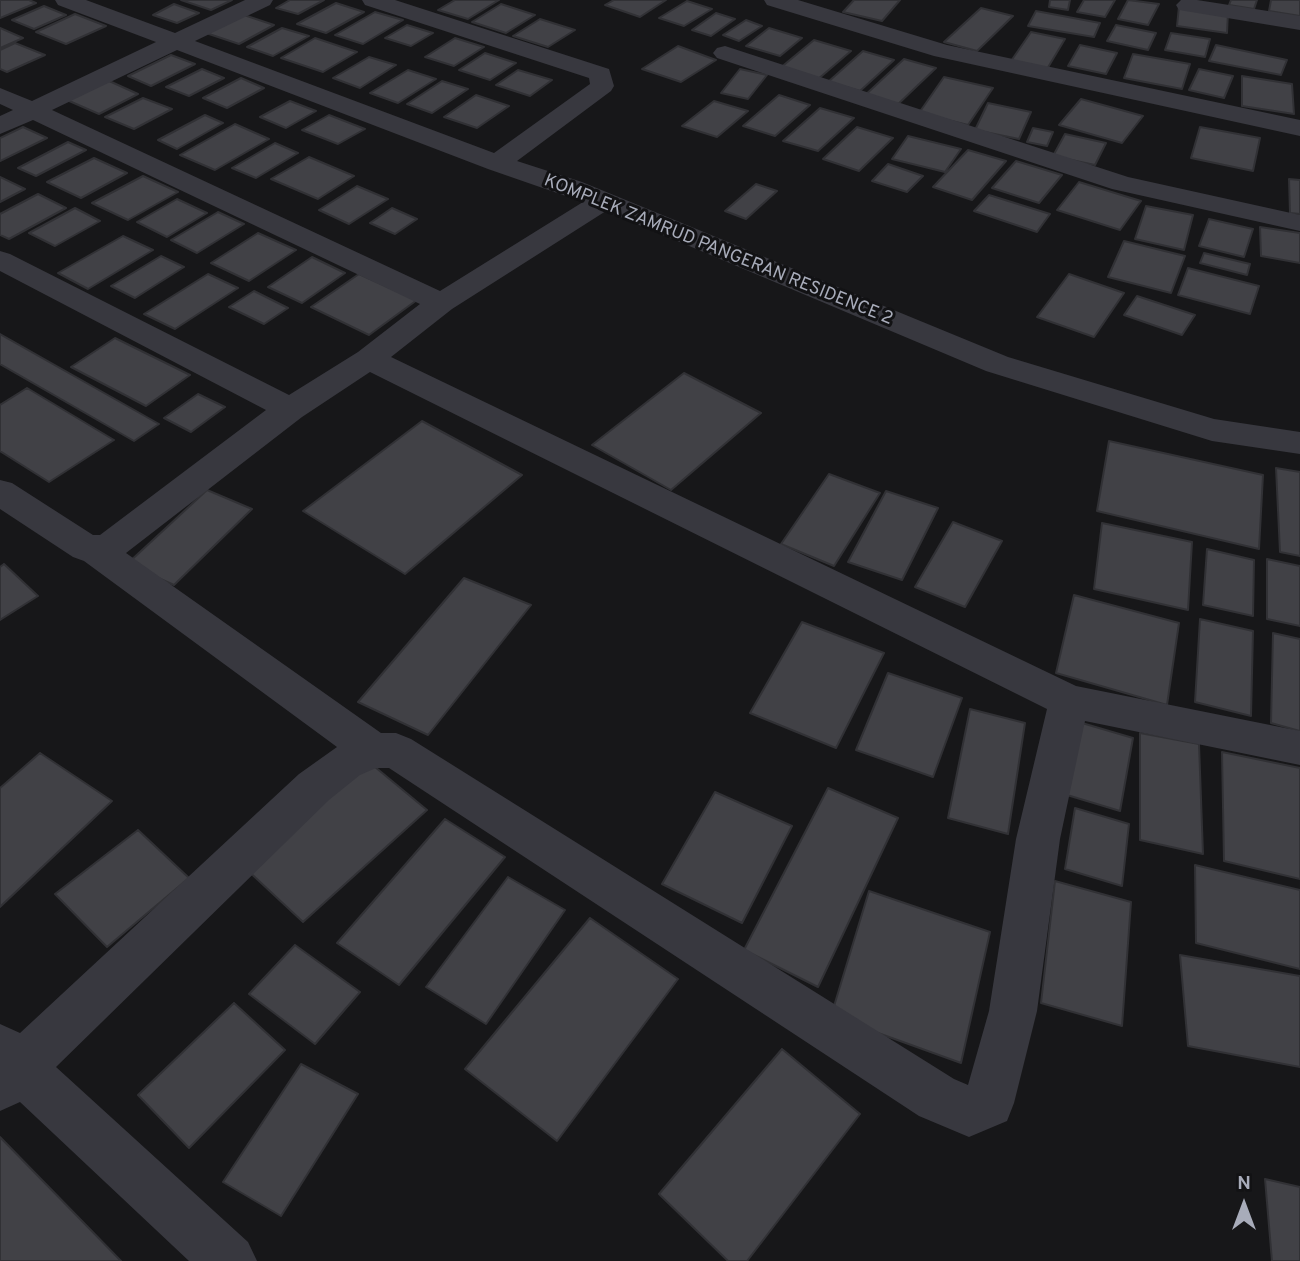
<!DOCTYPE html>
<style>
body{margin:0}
#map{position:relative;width:1300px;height:1261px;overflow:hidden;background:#171719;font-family:Overpass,sans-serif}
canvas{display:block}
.north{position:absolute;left:1209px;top:1170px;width:70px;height:70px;-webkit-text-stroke:5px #121214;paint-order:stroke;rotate:0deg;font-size:19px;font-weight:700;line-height:28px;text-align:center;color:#a8acba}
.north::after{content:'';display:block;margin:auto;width:24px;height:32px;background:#a8acba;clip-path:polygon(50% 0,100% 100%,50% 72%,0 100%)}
</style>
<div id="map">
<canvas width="1300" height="1261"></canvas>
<div class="north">N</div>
</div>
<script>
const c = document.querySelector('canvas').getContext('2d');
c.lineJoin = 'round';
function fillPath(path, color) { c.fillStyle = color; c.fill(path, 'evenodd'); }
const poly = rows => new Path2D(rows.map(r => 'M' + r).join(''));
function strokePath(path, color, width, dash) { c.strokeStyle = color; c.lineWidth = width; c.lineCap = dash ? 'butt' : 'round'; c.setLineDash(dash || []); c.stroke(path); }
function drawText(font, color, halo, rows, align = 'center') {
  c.font = font + ' Overpass,sans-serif'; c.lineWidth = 6; c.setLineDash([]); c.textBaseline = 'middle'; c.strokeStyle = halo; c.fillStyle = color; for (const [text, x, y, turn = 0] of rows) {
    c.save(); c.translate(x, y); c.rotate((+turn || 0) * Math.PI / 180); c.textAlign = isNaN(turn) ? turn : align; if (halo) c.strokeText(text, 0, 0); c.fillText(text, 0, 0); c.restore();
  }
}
const building = poly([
 [0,0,29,0,36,3,0,18,0,0],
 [181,0,232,0,211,10,181,0],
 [290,0,324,0,298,14,276,8,290,0],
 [455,0,499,0,468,19,438,10,455,0],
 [614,0,666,0,640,17,605,5,614,0],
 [854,0,900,0,882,21,843,12,854,0],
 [1050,0,1070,0,1068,10,1049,7,1050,0],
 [1084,0,1115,0,1105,17,1077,12,1084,0],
 [1128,0,1159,4,1148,25,1118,19,1128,0],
 [1231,0,1257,0,1254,9,1229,5,1231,0],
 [1271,0,1300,0,1300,16,1269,11,1271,0],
 [687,1,712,9,684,26,659,18,687,1],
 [336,3,364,12,326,33,297,24,336,3],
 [174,4,199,13,177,23,153,15,174,4],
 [501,4,535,15,506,33,472,22,501,4],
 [44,6,66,15,34,29,12,20,44,6],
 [1179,6,1228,12,1227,33,1177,26,1179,6],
 [981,8,1013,16,977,51,944,42,981,8],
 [1036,11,1100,23,1094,37,1028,26,1036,11],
 [375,12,403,20,363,44,335,35,375,12],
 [716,13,735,19,711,36,692,30,716,13],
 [75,14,106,26,66,44,36,32,75,14],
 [241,14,274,25,239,44,206,33,241,14],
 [540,19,575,30,548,47,513,36,540,19],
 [746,20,762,26,739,41,723,35,746,20],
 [407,25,433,33,411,46,385,38,407,25],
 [1116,25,1156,33,1148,50,1107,41,1116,25],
 [0,28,23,38,0,48,0,28],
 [282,28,309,36,273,56,247,47,282,28],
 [769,28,802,38,780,56,746,46,769,28],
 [1031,32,1065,39,1047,69,1011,61,1031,32],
 [1171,33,1210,39,1205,57,1165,50,1171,33],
 [315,38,357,52,323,72,281,58,315,38],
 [455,38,484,47,454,66,425,57,455,38],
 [814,40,851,51,817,80,779,69,814,40],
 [15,43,45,55,7,72,0,69,0,50,15,43],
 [1080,45,1117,53,1106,74,1068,66,1080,45],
 [1216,45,1287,60,1281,75,1209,61,1216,45],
 [678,46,716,60,681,82,642,69,678,46],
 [863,51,894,60,860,91,828,82,863,51],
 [485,53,516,63,490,80,459,70,485,53],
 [1133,54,1190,64,1182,89,1124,78,1133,54],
 [171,55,195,64,151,86,128,76,171,55],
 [369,57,396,65,360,88,333,78,369,57],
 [904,59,936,68,895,107,862,98,904,59],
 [202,69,224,78,189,96,166,87,202,69],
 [740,69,767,75,748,99,721,93,740,69],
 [1199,69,1233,76,1224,98,1189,90,1199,69],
 [408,70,436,79,398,103,370,93,408,70],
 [518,70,552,80,530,96,496,85,518,70],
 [1242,76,1292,84,1294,114,1242,106,1242,76],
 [944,77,993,88,968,125,919,113,944,77],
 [241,78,264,88,227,108,203,98,241,78],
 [107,80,138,94,99,114,67,100,107,80],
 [442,81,468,89,432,113,407,104,442,81],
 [476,95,509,106,477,128,444,117,476,95],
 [779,95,810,105,775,136,743,126,779,95],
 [143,98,172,109,134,129,105,117,143,98],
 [1081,99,1143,116,1122,143,1059,125,1081,99],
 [290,101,316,111,286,128,260,117,290,101],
 [714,101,748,111,717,137,682,126,714,101],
 [988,103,1031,112,1019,139,975,130,988,103],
 [820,108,854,118,818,151,783,141,820,108],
 [205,115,223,123,177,149,158,140,205,115],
 [329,115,365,129,338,144,302,130,329,115],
 [235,124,269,139,215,170,180,155,235,124],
 [23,127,47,138,0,161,0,138,23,127],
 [857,127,893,138,859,171,823,159,857,127],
 [1200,127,1260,138,1253,171,1191,158,1200,127],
 [1033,128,1053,132,1047,146,1027,142,1033,128],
 [1065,134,1106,143,1095,165,1053,156,1065,134],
 [908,136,961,149,945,172,892,159,908,136],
 [68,142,86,150,36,176,18,168,68,142],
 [275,143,298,153,256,178,232,168,275,143],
 [968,150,1006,161,972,200,933,187,968,150],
 [309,157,354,176,318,199,271,179,309,157],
 [94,158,127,173,81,198,47,182,94,158],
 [1016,161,1062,175,1039,203,992,188,1016,161],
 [888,164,923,176,907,192,872,181,888,164],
 [143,176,178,192,128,220,92,203,143,176],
 [0,177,25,189,0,202,0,177],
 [1289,179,1300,180,1300,214,1290,213,1289,179],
 [1079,182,1141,201,1120,230,1057,210,1079,182],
 [756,184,777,191,746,219,725,211,756,184],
 [357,186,388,199,349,224,319,210,357,186],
 [38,194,66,208,9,239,0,235,0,214,38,194],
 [989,195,1050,214,1037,232,974,211,989,195],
 [177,199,207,213,167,237,137,222,177,199],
 [1146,206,1193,215,1184,250,1135,239,1146,206],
 [75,208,100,221,55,246,29,233,75,208],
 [392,208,417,219,395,234,370,223,392,208],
 [218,212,244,224,197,253,171,240,218,212],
 [1209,219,1253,229,1244,257,1199,246,1209,219],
 [1260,227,1300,233,1300,263,1261,256,1260,227],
 [258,233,296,250,249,281,211,263,258,233],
 [123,236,153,250,88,289,58,273,123,236],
 [1124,241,1185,256,1171,293,1108,277,1124,241],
 [1204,253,1250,264,1247,275,1200,263,1204,253],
 [161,256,184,267,135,298,111,286,161,256],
 [312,257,345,273,302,303,268,287,312,257],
 [1188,268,1259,286,1250,314,1178,295,1188,268],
 [208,274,238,288,175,329,144,314,208,274],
 [359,274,417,300,369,335,311,307,359,274],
 [1069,274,1124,293,1094,337,1037,317,1069,274],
 [254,291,288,308,264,324,229,307,254,291],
 [1137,296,1195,315,1182,335,1124,315,1137,296],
 [0,334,159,424,134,441,0,364,0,334],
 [115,338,190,375,146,406,71,367,115,338],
 [684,373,761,413,671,490,592,445,684,373],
 [27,388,114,440,49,482,0,451,0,405,27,388],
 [198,394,225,407,191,432,164,418,198,394],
 [422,421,522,475,405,574,303,511,422,421],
 [1109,441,1263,475,1259,549,1097,511,1109,441],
 [1276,468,1300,472,1300,556,1280,552,1276,468],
 [829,474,880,493,834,566,781,544,829,474],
 [207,490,252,509,174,585,127,564,207,490],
 [886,491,938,508,902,580,848,562,886,491],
 [953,522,1002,541,965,607,915,587,953,522],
 [1102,523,1192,542,1188,610,1094,589,1102,523],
 [1207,549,1254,560,1253,616,1203,605,1207,549],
 [1267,559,1300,566,1300,626,1267,619,1267,559],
 [4,564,38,596,0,620,0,567,4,564],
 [464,578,531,605,428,735,358,702,464,578],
 [1074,595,1179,623,1167,705,1056,673,1074,595],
 [1200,619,1253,631,1251,716,1195,702,1200,619],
 [802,622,884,653,836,748,750,713,802,622],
 [1273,633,1300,639,1300,731,1271,723,1273,633],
 [888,673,962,698,933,777,856,750,888,673],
 [970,709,1025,723,1008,834,948,818,970,709],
 [1082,723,1133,738,1120,811,1067,795,1082,723],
 [1140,733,1199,744,1203,854,1140,840,1140,733],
 [1222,752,1300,768,1300,879,1224,861,1222,752],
 [40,753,112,801,0,907,0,788,40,753],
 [369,762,427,810,303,922,244,867,369,762],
 [828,788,898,818,818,987,744,950,828,788],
 [715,792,792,826,742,923,662,884,715,792],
 [1075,808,1129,824,1122,886,1065,869,1075,808],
 [445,819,505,857,399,985,337,943,445,819],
 [138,830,189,878,107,947,55,894,138,830],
 [1195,865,1300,890,1300,969,1196,943,1195,865],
 [508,877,565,910,486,1024,426,987,508,877],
 [1055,881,1131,902,1122,1026,1041,1003,1055,881],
 [869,891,990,932,961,1063,831,1016,869,891],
 [590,918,678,979,557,1141,465,1069,590,918],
 [295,945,360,992,315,1044,249,994,295,945],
 [1180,955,1300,976,1300,1067,1188,1046,1180,955],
 [234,1003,285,1050,189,1148,138,1095,234,1003],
 [782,1049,860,1114,747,1261,728,1261,659,1194,782,1049],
 [301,1064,358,1094,281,1216,223,1182,301,1064],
 [0,1137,121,1261,0,1261,0,1137],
 [1265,1179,1300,1187,1300,1261,1272,1261,1265,1179]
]);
const minor = poly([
 [55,0,86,0,175,33,245,0,273,0,270,5,195,41,494,153,590,84,589,78,365,5,362,0,395,0,609,69,614,86,611,91,517,161,582,182,1008,357,1214,419,1300,432,1300,454,1212,441,986,371,606,211,452,309,391,357,1076,686,1300,731,1300,765,1085,721,1060,839,1037,1011,1014,1103,1007,1121,969,1137,919,1116,389,768,376,768,360,775,329,800,56,1067,248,1242,257,1261,189,1261,20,1102,0,1111,0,1024,20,1033,299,774,337,747,84,561,73,557,0,509,0,480,12,483,93,535,100,535,266,410,0,271,0,251,10,254,289,395,358,352,420,304,33,120,0,134,0,116,13,110,0,104,0,88,32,101,156,42,58,5,55,0],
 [177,50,488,169,583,202,440,291,52,110,177,50],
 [370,372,1047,709,1016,839,989,1011,968,1085,954,1079,411,739,396,733,381,733,126,553,302,417,370,372],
 [764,0,798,0,947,45,1300,120,1300,136,934,56,767,5,764,0],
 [1181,0,1197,0,1300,16,1300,30,1179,10,1176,5,1181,0],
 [725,46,1128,177,1300,215,1300,231,1112,189,717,58,713,53,717,48,725,46]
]);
const farStreetnames = [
 ["KOMPLEK ZAMRUD PANGERAN RESIDENCE 2",718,251,22]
];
fillPath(building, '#414146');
strokePath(building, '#313135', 2);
fillPath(minor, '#38383f');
drawText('18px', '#a8acba', '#121214', farStreetnames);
</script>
